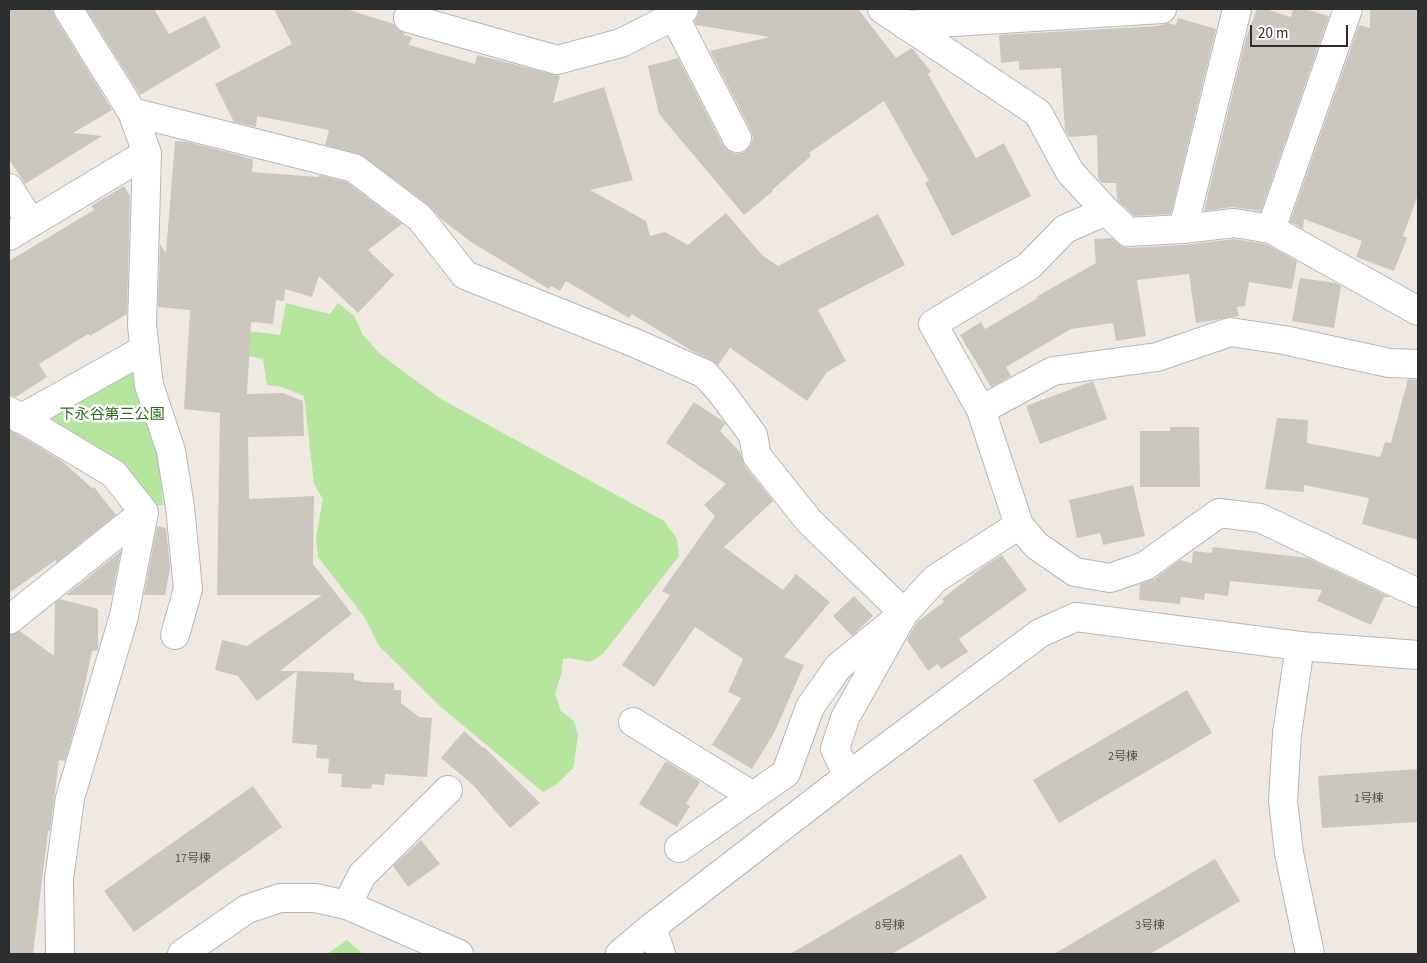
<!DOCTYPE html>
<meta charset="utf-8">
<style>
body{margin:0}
#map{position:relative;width:1427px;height:963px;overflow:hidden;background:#efe9e1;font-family:"Source Sans 3",sans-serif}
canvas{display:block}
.frame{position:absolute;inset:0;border:10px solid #2e2e2e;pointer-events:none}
.scale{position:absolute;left:1250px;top:25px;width:98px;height:22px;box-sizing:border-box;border:2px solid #2e2e2e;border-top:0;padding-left:6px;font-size:15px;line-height:18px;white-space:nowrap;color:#2e2e2e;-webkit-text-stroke:4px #fff;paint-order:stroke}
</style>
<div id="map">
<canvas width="1427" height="963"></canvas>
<div class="frame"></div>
<div class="scale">20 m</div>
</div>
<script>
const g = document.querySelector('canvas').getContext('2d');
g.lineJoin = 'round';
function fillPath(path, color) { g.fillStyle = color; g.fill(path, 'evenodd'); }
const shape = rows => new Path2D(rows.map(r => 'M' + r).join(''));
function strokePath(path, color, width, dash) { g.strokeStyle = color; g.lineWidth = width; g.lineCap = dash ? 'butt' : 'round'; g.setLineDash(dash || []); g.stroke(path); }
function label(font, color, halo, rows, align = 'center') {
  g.font = font + ' "Source Sans 3","Noto Sans JP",sans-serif'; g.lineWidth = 5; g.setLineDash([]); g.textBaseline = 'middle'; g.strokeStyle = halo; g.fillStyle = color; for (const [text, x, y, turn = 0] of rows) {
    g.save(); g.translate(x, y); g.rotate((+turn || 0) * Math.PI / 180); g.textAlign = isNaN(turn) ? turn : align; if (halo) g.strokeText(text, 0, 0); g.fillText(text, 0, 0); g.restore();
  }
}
fillPath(shape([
 [286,303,330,314,338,303,354,316,363,335,381,355,441,399,664,521,677,539,679,556,603,654,590,662,570,658,563,659,562,672,555,694,561,711,574,721,578,736,573,768,557,784,543,792,442,708,379,646,365,618,318,557,316,537,323,499,314,484,304,396,282,387,267,385,263,359,238,354,240,330,280,335],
 [124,368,140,372,159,452,163,505,150,505,52,422,54,410],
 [347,940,363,954,327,954]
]), '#b6e59e');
fillPath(shape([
 [9,9,52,9,55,17,112,110,73,133,102,136,25,184,9,159],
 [86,9,154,9,169,34,205,16,221,47,140,95],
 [274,9,346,9,394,24,397,29,404,33,404,35,412,37,409,45,475,64,477,55,560,76,553,103,604,87,633,180,590,190,646,221,650,236,665,232,688,245,726,213,762,255,778,266,878,214,905,265,818,310,846,361,827,372,807,401,730,348,718,365,711,360,692,351,632,314,629,318,566,281,560,291,551,286,549,289,471,242,440,218,429,206,363,156,325,145,329,130,257,116,256,127,234,122,215,84,292,44],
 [699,9,858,9,896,58,912,48,931,72,928,74,976,158,1004,143,1031,196,952,236,925,183,929,181,884,101,809,153,811,156,772,190,773,191,744,215,659,114,648,66,678,58,723,145,729,151,736,154,744,152,750,146,753,139,751,131,710,51,770,37,696,25,694,21,698,15],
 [1257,9,1265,9,1291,17,1293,9,1304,9,1329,16,1261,211,1232,207,1204,211,1246,38],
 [1370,9,1418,9,1418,195,1403,236,1407,238,1394,271,1356,257,1362,241,1304,219,1303,229,1290,222,1359,25,1370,28],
 [1178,18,1216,29,1171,214,1134,216,1117,200,1116,183,1102,183,1098,179,1097,135,1069,137,1065,130,1061,68,1019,70,1019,61,1001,63,999,35,1158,26,1168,23,1176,25],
 [175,141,188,142,253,159,252,172,318,177,319,175,347,182,402,224,368,250,394,275,358,313,319,276,312,297,285,289,284,301,276,300,273,324,251,322,247,394,283,393,303,401,304,436,248,437,249,499,314,496,313,564,352,614,280,671,297,671,257,701,238,676,215,670,222,640,247,646,322,595,217,595,220,413,184,409,190,310,158,307,160,244,166,253],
 [124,186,130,196,127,314,90,336,88,334,39,364,47,377,16,397,9,395,9,261,94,210,91,206],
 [1112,238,1122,246,1128,248,1184,245,1234,239,1266,244,1297,261,1292,289,1249,282,1245,306,1237,307,1239,316,1196,323,1189,274,1137,280,1146,336,1116,341,1113,323,1071,329,1006,367,1011,376,991,387,960,335,981,322,985,329,1038,298,1036,297,1096,263,1094,239],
 [1300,278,1336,283,1341,286,1334,328,1292,321],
 [1408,379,1418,380,1418,540,1362,524,1369,498,1304,485,1304,492,1265,489,1277,418,1308,420,1307,443,1380,457,1385,442,1391,443],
 [1093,381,1107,419,1040,444,1026,406],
 [694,402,724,422,725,424,720,431,740,452,745,466,773,501,724,547,783,590,796,574,830,602,784,657,804,665,774,733,752,769,712,745,741,698,728,692,743,659,695,627,654,687,622,665,670,595,662,591,715,516,704,505,726,484,666,443],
 [1170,427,1199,427,1200,487,1140,487,1140,431,1170,431],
 [9,429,62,461,92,488,94,487,116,515,56,563,56,560,9,593],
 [1133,485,1145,536,1103,545,1100,533,1077,538,1069,500],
 [157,526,166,528,170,568,165,595,144,595],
 [1213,547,1308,558,1390,597,1384,597,1371,625,1317,601,1322,590,1230,581,1228,596,1205,593,1204,600,1181,597,1180,604,1139,600,1140,584,1154,579,1180,560,1192,563,1193,551,1212,553],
 [121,551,112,595,66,595],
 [1002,555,1027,590,959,639,968,652,941,669,938,664,928,671,907,640,917,622,944,602,942,599,984,566],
 [854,596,873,616,852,636,833,616],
 [60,599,98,609,98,650,92,651,78,716,65,761,59,760,50,831,48,831,33,954,9,954,9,635,20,631,54,656,55,603],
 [297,671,354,673,354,680,361,681,361,682,394,683,394,690,401,690,401,703,419,717,432,718,427,777,385,774,384,785,372,784,371,789,341,787,342,774,328,773,329,759,316,758,317,745,292,743],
 [1187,690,1212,733,1059,823,1033,780],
 [464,731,483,748,484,747,540,803,510,828,473,785,441,758],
 [666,761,700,782,686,804,690,806,677,827,639,804],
 [1418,769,1418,822,1322,828,1318,776],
 [253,786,282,827,134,932,104,891],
 [421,840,440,864,408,887,393,866],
 [961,854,987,898,892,954,790,954],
 [1215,859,1240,901,1150,954,1054,954]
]), '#cbc7bf');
const minor = shape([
 [68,9,132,112,147,153,142,326,149,385,171,451,180,507,188,589,175,635],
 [882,9,1038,113,1070,172,1106,211,1128,232,1183,229,1234,223,1271,229,1418,311],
 [674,16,737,138],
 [408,18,557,60,621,43,674,16,684,9],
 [905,25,1162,9],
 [132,112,354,168,420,218,465,275,635,343,705,374,721,392,753,435,757,456,809,521,904,613,845,718,835,749,848,776],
 [9,188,31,223],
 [1183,229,1237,9],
 [1271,229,1348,9],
 [9,236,147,153],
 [1418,364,1389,363,1284,340,1230,332,1157,357,1053,371,981,410,1019,525,1037,546,1075,572,1110,578,1145,566,1219,513,1260,518,1418,593],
 [981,410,933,324,1029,266,1065,229,1106,211],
 [9,411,114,474,144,512,124,616,70,798,59,879,60,954],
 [20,419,145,349],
 [9,620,144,512],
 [633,722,753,796],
 [679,848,786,773,810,707,838,667,904,613,935,579,1019,525],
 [347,905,362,875,448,790],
 [652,927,661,954]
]);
const tertiary = shape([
 [1300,646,1287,734,1283,801,1289,853,1310,954],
 [182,954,247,909,280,898,315,898,347,905,459,954],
 [620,954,652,927,848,776,1040,633,1076,617,1300,646,1418,655]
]);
strokePath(minor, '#b4b7c1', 30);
strokePath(tertiary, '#b4b7c1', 30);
strokePath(minor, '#fff', 28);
strokePath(tertiary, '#fff', 28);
label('12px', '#555452', null, [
 ["2号棟",1123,757],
 ["1号棟",1369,799],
 ["17号棟",193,859],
 ["8号棟",890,926],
 ["3号棟",1150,926]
]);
label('15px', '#2c6e1b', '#fff', [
 ["下永谷第三公園",112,416]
]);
</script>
